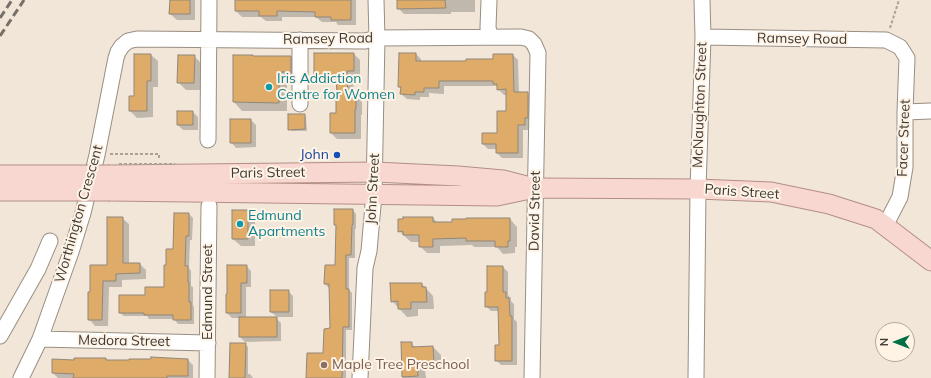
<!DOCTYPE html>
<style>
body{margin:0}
#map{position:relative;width:931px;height:378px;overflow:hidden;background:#f1e6d8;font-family:Mulish,sans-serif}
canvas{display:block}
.north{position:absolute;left:875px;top:322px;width:40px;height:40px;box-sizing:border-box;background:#fef3e5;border:1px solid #b1a99e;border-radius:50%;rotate:270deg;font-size:11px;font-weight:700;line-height:16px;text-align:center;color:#3d3934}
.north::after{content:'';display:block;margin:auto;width:14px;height:18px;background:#006e46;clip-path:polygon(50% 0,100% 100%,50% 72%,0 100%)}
</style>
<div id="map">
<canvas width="931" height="378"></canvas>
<div class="north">N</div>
</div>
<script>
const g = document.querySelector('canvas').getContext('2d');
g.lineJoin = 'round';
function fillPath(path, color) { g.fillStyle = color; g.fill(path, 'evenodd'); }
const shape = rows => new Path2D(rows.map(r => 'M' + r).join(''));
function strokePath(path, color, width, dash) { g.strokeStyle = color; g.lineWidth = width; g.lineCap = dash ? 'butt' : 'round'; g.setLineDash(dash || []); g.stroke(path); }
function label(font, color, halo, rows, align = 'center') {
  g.font = font + ' Mulish,sans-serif'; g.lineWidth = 4; g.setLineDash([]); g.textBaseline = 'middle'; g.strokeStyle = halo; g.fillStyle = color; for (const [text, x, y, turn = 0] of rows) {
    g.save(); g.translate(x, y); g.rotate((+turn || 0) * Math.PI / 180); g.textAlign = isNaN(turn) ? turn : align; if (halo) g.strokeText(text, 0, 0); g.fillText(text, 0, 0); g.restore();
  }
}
fillPath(shape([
 [171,0,195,0,195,20,177,20,170,14],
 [236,0,356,0,356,25,338,25,336,22,322,22,316,17,282,17,282,21,266,21,261,17,242,17,236,11],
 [398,0,475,0,475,12,451,12,451,14,404,14,398,8],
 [354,54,360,60,360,77,353,77,354,96,356,96,362,102,362,115,361,115,361,139,337,139,331,133,337,114,337,81,321,81,315,75],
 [416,54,421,59,421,62,467,62,494,60,513,55,518,60,519,93,528,93,533,99,530,130,523,130,523,158,502,158,497,153,497,149,488,149,483,144,498,134,507,112,507,95,504,95,498,89,498,87,497,86,444,86,444,94,429,93,429,97,420,97,420,100,407,99,401,94,402,89,399,87],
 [151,55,158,61,158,87,153,87,153,117,137,118,130,111],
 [194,56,202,64,202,90,186,90,178,82],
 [254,57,291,57,299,66,299,80,287,80,287,111,242,111,234,102],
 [193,112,198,117,198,130,183,130,178,125],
 [304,115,306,117,307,131,292,131,289,129],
 [251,120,256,125,256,147,236,148,231,142],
 [353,210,356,214,356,229,355,229,355,258,349,258,349,290,352,293,352,330,346,330,346,378,307,378,324,354,331,329,330,288,329,288,325,284,336,266,337,226,335,225],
 [248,211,255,218,255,246,241,246,233,239],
 [189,214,193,218,192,240,190,240,189,268,191,271,191,286,193,287,193,305,194,307,194,324,178,324,174,319,149,319,147,316,124,316,120,313,146,296,165,288,167,266],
 [122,218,129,224,129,264,140,264,146,270,146,279,122,280,122,287,109,287,108,326,95,326,89,319,91,293,108,266],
 [433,218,438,223,510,219,517,227,517,247,515,247,515,253,503,254,497,247,474,247,472,245,440,246,440,253,427,253,420,246,420,242,411,242,399,231],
 [246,266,251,271,251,287,246,287,246,318,276,318,281,323,281,341,245,342,240,337,240,318,232,318,227,313],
 [503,267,508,272,508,295,511,298,511,301,514,304,514,319,517,322,517,365,501,365,496,360,500,346,499,311,491,311,486,306,488,293],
 [422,284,433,296,434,309,418,309,418,316,407,317,392,301],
 [288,291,293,296,293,317,277,317,271,312],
 [402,343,411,343,416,348,433,347,441,355,441,370,425,370,426,378,403,378],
 [245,344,248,347,248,374,250,374,253,378,230,378],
 [75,359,106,359,108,361,188,360,193,365,193,378,58,378,53,373,53,360,75,361]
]), '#0003');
const building = shape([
 [170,0,190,0,190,14,169,14,170,0],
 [235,0,351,0,351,20,331,20,331,17,315,17,315,12,277,11,277,16,259,16,259,11,235,11,235,0],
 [397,0,445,0,446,8,397,9,397,0],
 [314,53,354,53,354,71,347,71,348,95,356,95,356,109,355,109,355,133,330,133,330,113,336,113,336,95,337,95,336,75,314,75,314,53],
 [399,53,416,53,416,61,466,61,466,59,493,59,493,54,513,54,514,92,528,92,528,118,525,118,525,125,518,125,518,153,496,153,496,144,482,144,482,133,497,133,497,111,506,111,506,89,497,90,497,84,493,84,493,81,439,81,439,88,424,88,424,92,415,92,415,95,400,94,401,87,398,87,399,53],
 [134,54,151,54,151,81,147,81,147,111,129,111,129,96,134,96,134,54],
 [178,55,195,55,194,83,177,83,178,55],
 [233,55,253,55,253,56,291,56,291,72,279,72,279,103,233,102,233,55],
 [177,111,193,111,193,125,177,125,177,111],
 [288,114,305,114,305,129,288,130,288,114],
 [230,119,251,119,251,143,230,143,230,119],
 [334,209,353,209,353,225,352,225,351,255,346,255,346,289,349,289,349,327,343,327,342,378,306,378,307,353,323,353,324,329,330,328,329,284,324,284,325,265,335,265,336,225,334,225,334,209],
 [232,210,248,210,248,239,232,239,232,210],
 [174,213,189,213,189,236,186,236,185,266,188,266,188,282,189,282,189,302,191,302,191,320,173,320,173,315,144,315,144,313,119,313,119,295,145,295,145,287,164,287,164,265,166,265,166,249,173,249,174,213],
 [107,217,123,217,123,263,140,263,140,273,116,274,116,281,103,281,102,320,88,320,88,292,90,292,90,265,107,265,107,217],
 [403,217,433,217,433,222,452,222,452,219,466,219,466,218,510,218,510,241,508,241,508,247,495,247,495,241,466,241,466,238,433,239,433,247,419,247,419,235,403,235,403,231,398,232,398,219,403,219,403,217],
 [227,265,247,265,247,283,241,283,241,313,226,313,226,294,227,294,227,265],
 [487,266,503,266,503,292,506,292,506,298,509,298,510,316,512,316,512,361,495,361,495,345,499,345,498,307,485,307,485,292,487,292,487,266],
 [390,283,422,283,422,287,426,287,427,302,411,302,411,309,398,309,398,301,391,302,390,283],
 [270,290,289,290,289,312,270,312,270,290],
 [239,317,277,317,277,337,239,337,239,317],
 [401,342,412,342,412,347,433,346,434,363,418,363,418,376,402,377,401,342],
 [230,343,246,343,245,378,229,378,230,343],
 [151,357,188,359,188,376,167,376,167,378,73,378,74,374,52,373,52,359,74,360,74,358,106,358,106,360,129,360,129,359,151,359,151,357]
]);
fillPath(building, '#deac68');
strokePath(building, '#91877b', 1);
const minor = shape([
 [489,0,488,28,491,37],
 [703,37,886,40,900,47,907,58,905,112,905,167,900,197,885,226],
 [300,40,300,104],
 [905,112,931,111],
 [208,140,209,0],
 [0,336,38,269,50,241],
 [40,339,208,343],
 [21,378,40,339,71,252,83,213,97,155,116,58,118,52,122,46,128,41,137,39,365,41,377,38,521,37,529,39,534,44,538,53,532,378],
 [207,378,209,206],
 [360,378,365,268,369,251,374,194,377,38,376,0],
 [696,378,698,189,703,37,702,0]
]);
const major = shape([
 [110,175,375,172,458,176,503,180,530,187],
 [111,191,497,196,535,188,698,189,771,192,829,204,876,219,931,261]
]);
strokePath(minor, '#988e82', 17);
strokePath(major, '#b48e85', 21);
strokePath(shape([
 [890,28,899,0],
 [110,154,159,154,159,160]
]), '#aaa298', 2, [3, 2]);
strokePath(minor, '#fff', 15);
strokePath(major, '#f8d7d0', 19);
strokePath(shape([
 [0,18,12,0],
 [0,36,24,0]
]), '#767068', 3, [8, 4]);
const majorBridge = shape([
 [0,175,110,175],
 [0,191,111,191]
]);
strokePath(majorBridge, '#b48e85', 21, []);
strokePath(shape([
 [119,164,175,164]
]), '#aaa298', 2, [3, 2]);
strokePath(majorBridge, '#f8d7d0', 19);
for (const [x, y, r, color] of [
 [269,87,4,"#0f9aa8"],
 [337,155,4,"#1a4fb4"],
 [240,224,4,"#0f9aa8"],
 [324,365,4,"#8d6e63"]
]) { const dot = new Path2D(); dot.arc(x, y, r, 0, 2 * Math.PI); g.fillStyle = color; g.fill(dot); strokePath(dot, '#fef3e5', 1.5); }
label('14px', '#3d3934', '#fef3e5', [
 ["Ramsey Road",328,39,-1],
 ["Ramsey Road",802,39,1],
 ["McNaughton Street",700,105,-88],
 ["Facer Street",904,138,-88],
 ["Paris Street",268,173,-1],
 ["John Street",373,189,-87],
 ["Paris Street",742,192,4],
 ["David Street",535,211,-89],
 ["Worthington Crescent",79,214,-74],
 ["Edmund Street",208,292,-90],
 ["Medora Street",124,341,1]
]);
label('14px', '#0d838f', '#fef3e5', [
 ["Iris Addiction",277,79],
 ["Centre for Women",277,95],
 ["Edmund",248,216],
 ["Apartments",248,232]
], 'left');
label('14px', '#164399', '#fef3e5', [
 ["John",329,155]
], 'right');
label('14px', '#785e54', '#fef3e5', [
 ["Maple Tree Preschool",332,365]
], 'left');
</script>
